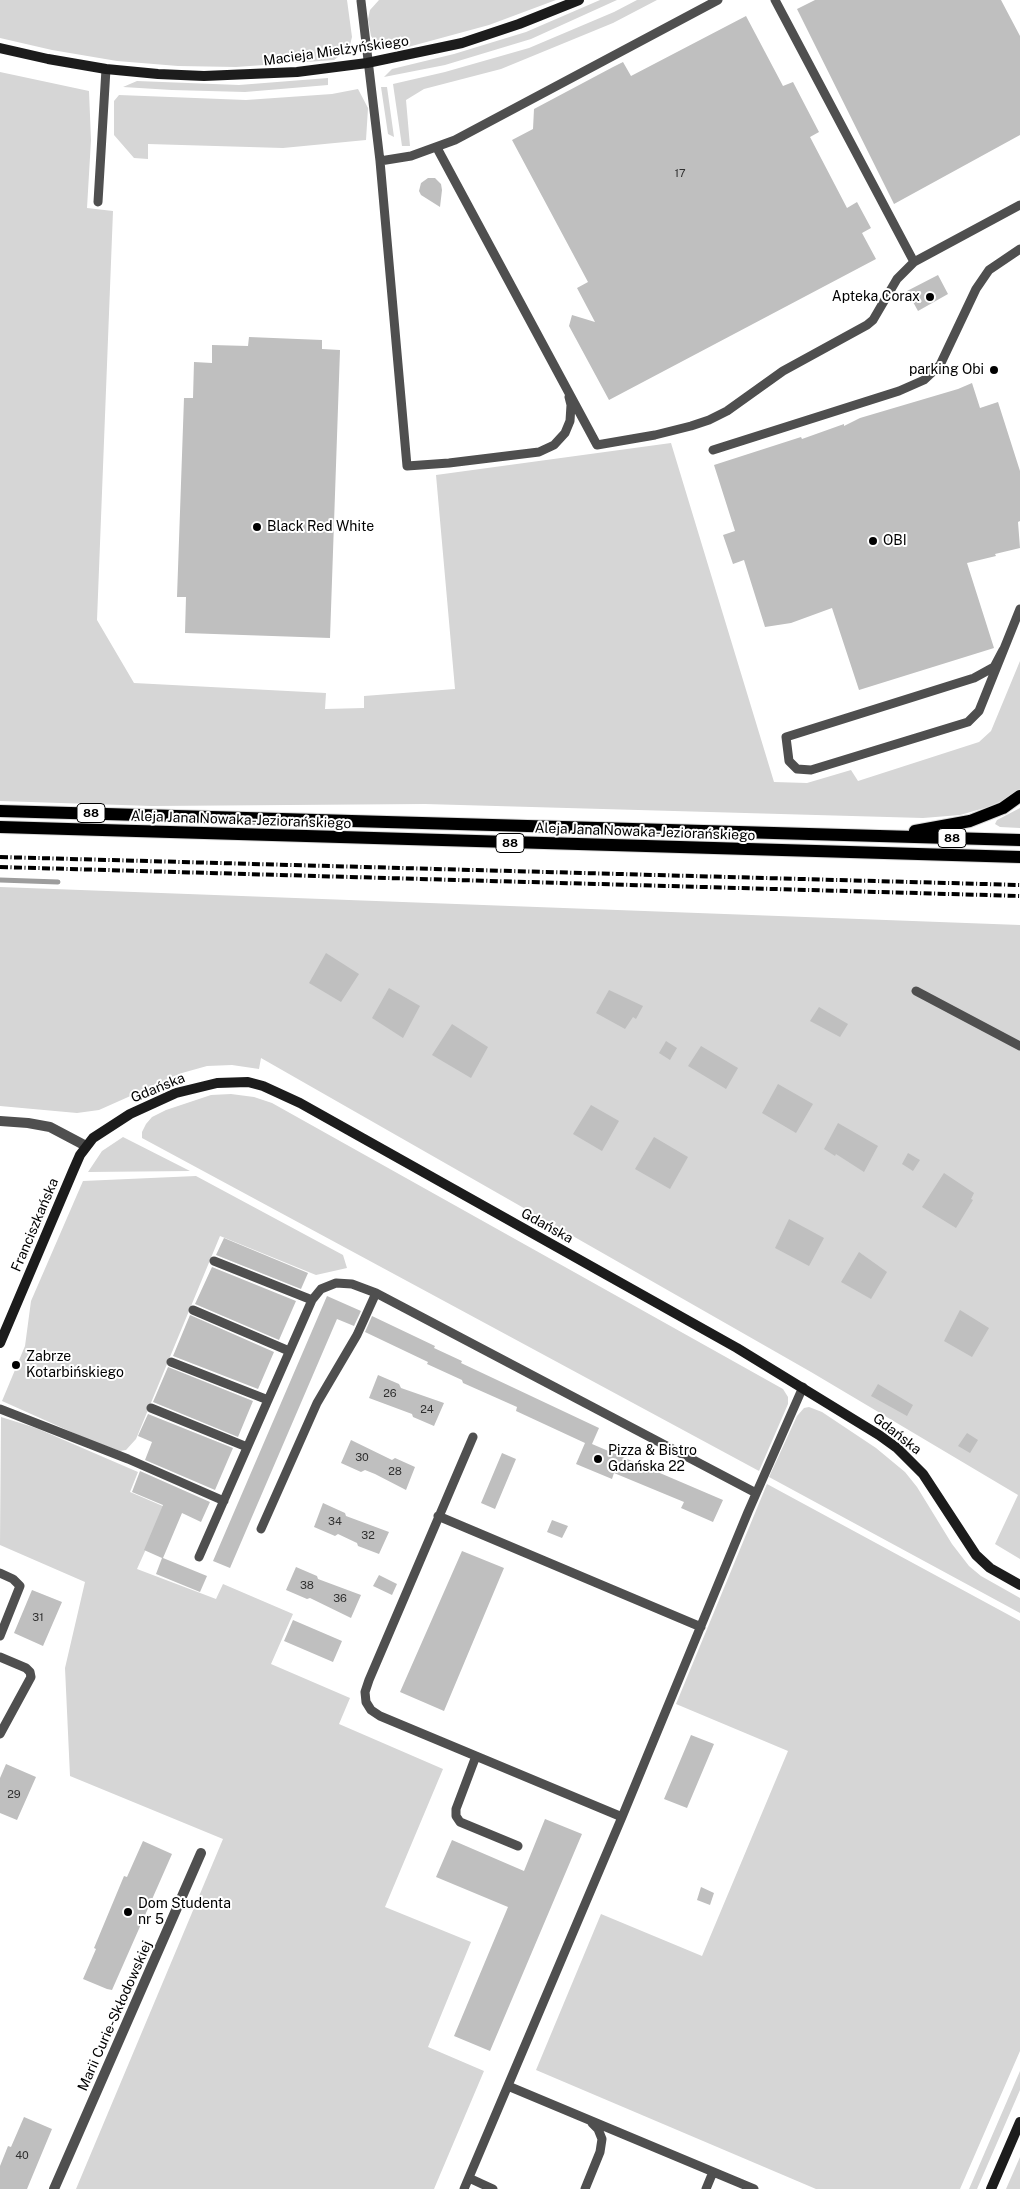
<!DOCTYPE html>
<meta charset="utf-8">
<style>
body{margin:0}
canvas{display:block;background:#fff}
</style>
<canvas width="1020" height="2189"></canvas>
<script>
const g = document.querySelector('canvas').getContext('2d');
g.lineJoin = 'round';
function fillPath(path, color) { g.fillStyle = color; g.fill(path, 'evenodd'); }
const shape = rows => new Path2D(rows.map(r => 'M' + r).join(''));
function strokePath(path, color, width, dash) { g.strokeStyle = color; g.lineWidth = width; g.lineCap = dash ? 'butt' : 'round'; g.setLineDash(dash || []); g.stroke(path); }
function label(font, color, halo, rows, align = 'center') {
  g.font = font + ' "Public Sans",sans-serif'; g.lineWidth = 4; g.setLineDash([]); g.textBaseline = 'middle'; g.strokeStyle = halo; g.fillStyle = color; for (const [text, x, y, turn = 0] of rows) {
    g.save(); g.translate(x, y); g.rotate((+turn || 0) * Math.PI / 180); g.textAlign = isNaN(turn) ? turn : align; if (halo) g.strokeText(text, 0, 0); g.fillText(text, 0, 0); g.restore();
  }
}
fillPath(shape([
 [0,0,347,0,352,37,349,49,334,60,236,67,178,66,117,61,52,50,0,38],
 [379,0,556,0,489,25,397,50,383,48,376,43,371,36,368,19,370,10],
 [600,0,617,0,531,39,445,65,384,77,392,69,454,54,526,32],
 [637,0,657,0,613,23,501,69,424,89,406,100,410,146,402,146,393,84,445,72,529,48,614,12],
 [0,72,89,91,91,140,87,208,113,211,97,620,134,683,326,693,325,709,364,708,364,696,455,689,436,475,671,443,774,782,807,783,851,770,858,781,979,742,991,731,1020,661,1020,789,1006,799,988,807,960,815,923,818,425,804,152,806,0,801],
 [328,78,328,85,245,92,172,90,123,87,137,81,239,85],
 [381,87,387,87,394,137,388,134],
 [358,89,368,108,366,140,283,148,148,144,148,159,134,158,114,135,114,101,119,95,246,100,332,94],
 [1020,808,1020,828,1000,827,995,824,997,820],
 [0,887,1020,925,1020,1559,995,1544,1018,1495,811,1372,261,1058,259,1069,232,1065,207,1066,182,1073,99,1110,77,1113,0,1106],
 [231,1094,254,1097,272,1103,783,1389,788,1397,788,1404,759,1471,142,1138,142,1132,146,1124,152,1117,166,1110,211,1095],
 [123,1137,190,1171,88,1172,102,1151],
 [196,1176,343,1255,347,1268,316,1275,220,1236,136,1439,126,1450,120,1451,87,1439,2,1401,25,1346,31,1301,83,1181],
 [809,1407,822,1412,876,1448,905,1472,917,1487,952,1544,969,1566,981,1576,1020,1598,1020,1613,769,1477,797,1416,804,1408],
 [1,1417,36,1428,138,1472,130,1492,165,1507,137,1569,216,1599,223,1584,293,1614,271,1664,350,1698,339,1724,443,1769,385,1907,471,1942,428,2047,484,2071,434,2189,76,2189,223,1839,70,1776,65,1668,85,1582,0,1545],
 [767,1484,1020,1621,1020,2051,960,2189,816,2189,536,2070,601,1914,702,1956,788,1751,676,1704],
 [1020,2071,1020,2090,977,2189,969,2189],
 [1020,2157,1020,2189,1006,2189]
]), '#d6d6d6');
strokePath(shape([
 [0,880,58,882]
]), '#9d9d9d', 5);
fillPath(shape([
 [815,0,1001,0,1020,36,1020,135,894,204,797,9],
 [746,16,783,86,793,82,819,132,810,137,847,208,857,202,871,228,862,233,876,259,609,400,569,326,572,315,595,322,577,288,588,282,512,140,533,129,534,109,613,67,623,62,631,76],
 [428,178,435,178,441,184,442,190,440,207,421,195,419,191,421,183],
 [938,275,948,294,918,311,907,291],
 [249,337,322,340,322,349,340,350,330,638,185,633,186,597,177,597,184,398,193,398,194,362,212,363,212,345,248,346],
 [972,383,980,408,998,402,1020,471,1020,521,1018,522,1020,548,995,554,996,556,967,563,994,648,859,690,832,608,791,623,765,627,744,560,733,564,723,535,735,531,714,465,801,437,802,439,844,424,844,426,860,418,958,389],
 [326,953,359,974,341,1002,309,983],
 [389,988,420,1006,403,1038,372,1018],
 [609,990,643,1006,636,1019,633,1017,625,1029,596,1013],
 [819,1007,848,1024,840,1037,810,1021],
 [452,1024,488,1047,471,1078,432,1055],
 [666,1041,677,1048,670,1060,659,1053],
 [701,1046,738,1068,726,1089,688,1066],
 [778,1084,813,1104,796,1133,762,1113],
 [591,1105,619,1121,602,1151,573,1134],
 [838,1123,878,1146,864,1172,836,1154,835,1156,824,1149],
 [654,1137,688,1157,670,1189,635,1169],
 [908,1153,920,1160,913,1171,902,1164],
 [944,1173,974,1193,971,1199,973,1200,956,1228,922,1207],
 [789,1219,824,1238,809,1266,775,1248],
 [224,1238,308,1273,301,1289,216,1255],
 [859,1252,887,1272,871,1299,841,1282],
 [212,1267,296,1301,279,1340,195,1304],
 [327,1296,361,1311,354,1326,337,1319,230,1568,213,1561],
 [960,1310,989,1328,972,1357,944,1341],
 [190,1315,274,1352,258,1389,173,1356],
 [372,1316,435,1346,434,1348,462,1361,461,1363,599,1428,592,1444,723,1500,713,1522,681,1508,684,1502,614,1473,612,1479,576,1464,585,1443,516,1411,517,1407,463,1383,462,1380,427,1364,428,1362,365,1332],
 [168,1367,253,1401,238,1437,153,1402],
 [378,1375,399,1384,401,1388,444,1403,434,1426,413,1417,412,1414,369,1398],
 [878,1384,913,1405,907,1416,871,1396],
 [148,1414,233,1448,215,1490,145,1460,152,1442,138,1436],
 [967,1433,978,1440,970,1453,958,1446],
 [351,1440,392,1460,395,1458,415,1467,406,1490,375,1474,365,1470,361,1472,341,1463],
 [502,1453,516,1459,495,1509,481,1503],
 [140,1471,210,1502,201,1522,182,1513,163,1558,207,1576,200,1592,156,1574,162,1558,144,1550,163,1505,132,1492],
 [323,1503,345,1513,346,1516,389,1532,379,1554,358,1546,357,1543,338,1534,335,1536,314,1527],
 [552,1520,568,1526,562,1538,547,1532],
 [462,1551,504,1568,444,1711,400,1692],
 [296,1567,317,1576,318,1579,361,1595,351,1618,310,1598,307,1599,286,1590],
 [379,1575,397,1584,392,1595,373,1586],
 [32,1590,62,1602,43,1646,14,1633],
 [293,1620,342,1641,333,1662,284,1641],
 [691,1735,714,1744,687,1808,664,1799],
 [6,1764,36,1777,17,1820,0,1813,0,1778],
 [545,1819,582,1834,490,2051,454,2036,508,1907,436,1877,452,1840,524,1871],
 [143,1841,172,1854,112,1990,107,1989,83,1979,96,1949,94,1948,124,1876,127,1877],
 [701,1887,714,1893,710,1905,697,1900],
 [24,2117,52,2129,27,2189,0,2189,0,2166,8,2146,11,2147]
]), '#bfbfbf');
const primary = shape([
 [0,811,1020,840],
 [0,827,1020,857],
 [915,831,970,821,1003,808,1020,796]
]);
strokePath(primary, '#dbdbdb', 14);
strokePath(shape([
 [775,0,914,262,1020,205],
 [361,1,380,161,407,466,449,463,539,452,554,445,565,433,570,421,571,405,569,397],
 [437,148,597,445,655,435,691,426,709,420,727,411,783,371,867,325,873,320,897,279,914,262],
 [380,161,411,156,455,140,718,0],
 [98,202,106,69],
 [713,450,899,391,924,380,940,365,976,289,989,270,1020,249],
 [1003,650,994,667,974,678,786,737,789,761,797,769,811,770,968,722,979,711,1020,609],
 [916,991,1020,1046],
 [214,1261,312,1300],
 [193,1310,289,1351],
 [171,1362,268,1400],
 [151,1408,247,1447],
 [0,1409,128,1459,224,1501],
 [473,1437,369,1680,365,1692,366,1702,371,1710,380,1716,622,1817],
 [438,1516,701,1627],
 [261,1529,317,1403,357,1335,376,1293],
 [199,1557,312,1300,321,1289,336,1283,352,1284,376,1293,756,1493],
 [0,1573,13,1579,20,1586,0,1636],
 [0,1657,26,1668,30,1672,31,1677,0,1734],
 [476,1756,456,1809,456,1816,460,1822,518,1846],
 [508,2086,754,2189],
 [469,2178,493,2189],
 [464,2189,622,1817,748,1512,803,1387],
 [585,2189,600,2152,602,2139,598,2129,592,2123],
 [706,2189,713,2172]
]), '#4f4f4f', 9);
strokePath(shape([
 [0,1121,28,1123,50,1127,86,1146],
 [54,2189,201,1853]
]), '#4f4f4f', 10);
strokePath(shape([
 [0,48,48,59,106,69,158,74,204,76,297,72,367,63,462,43,519,24,579,0],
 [0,1343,73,1171,80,1155,93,1138,130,1114,176,1093,217,1083,248,1082,263,1086,300,1103,737,1348,879,1435,897,1448,923,1474,976,1555,990,1568,1020,1585],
 [991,2189,1020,2122]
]), '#1c1c1c', 10);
strokePath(primary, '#000', 12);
strokePath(shape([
 [0,857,1020,885],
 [0,867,1020,896]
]), '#000', 4, [8, 2.5, 1, 2.5]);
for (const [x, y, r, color] of [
 [930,297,5,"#000"],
 [994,370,5,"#000"],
 [257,527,5,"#000"],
 [873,541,5,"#000"],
 [16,1365,5,"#000"],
 [598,1459,5,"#000"],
 [128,1912,5,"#000"]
]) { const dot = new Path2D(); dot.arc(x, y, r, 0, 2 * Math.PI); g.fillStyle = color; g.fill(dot); strokePath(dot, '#fff', 2); }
label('11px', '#303030', null, [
 ["17",680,174],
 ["26",390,1394],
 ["24",427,1410],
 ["30",362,1458],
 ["28",395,1472],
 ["34",335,1522],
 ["32",368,1536],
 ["38",307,1586],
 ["36",340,1599],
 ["31",38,1618],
 ["29",14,1795],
 ["40",22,2156]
]);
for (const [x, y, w] of [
 [91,813,28],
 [952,838,28],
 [510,843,28]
]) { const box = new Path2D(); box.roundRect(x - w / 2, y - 9.5, w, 19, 4); g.fillStyle = '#fff'; g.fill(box); strokePath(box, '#000', 1); }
label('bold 12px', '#000', null, [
 ["88",91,813],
 ["88",952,838],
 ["88",510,843]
]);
label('14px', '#000', '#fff', [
 ["Macieja Mielżyńskiego",336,51,-8],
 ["Aleja Jana Nowaka-Jeziorańskiego",241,820,2],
 ["Aleja Jana Nowaka-Jeziorańskiego",645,832,2],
 ["Gdańska",158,1088,-22],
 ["Franciszkańska",35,1225,-67],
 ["Gdańska",547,1226,29],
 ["Gdańska",897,1434,38],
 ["Marii Curie-Skłodowskiej",115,2016,-66]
]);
label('14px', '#000', '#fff', [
 ["Apteka Corax",920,297,"right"],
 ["parking Obi",984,370,"right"],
 ["Black Red White",267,527],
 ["OBI",883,541],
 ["Zabrze",26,1357],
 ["Kotarbińskiego",26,1373],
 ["Pizza & Bistro",608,1451],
 ["Gdańska 22",608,1467],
 ["Dom Studenta",138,1904],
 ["nr 5",138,1920]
], 'left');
</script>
